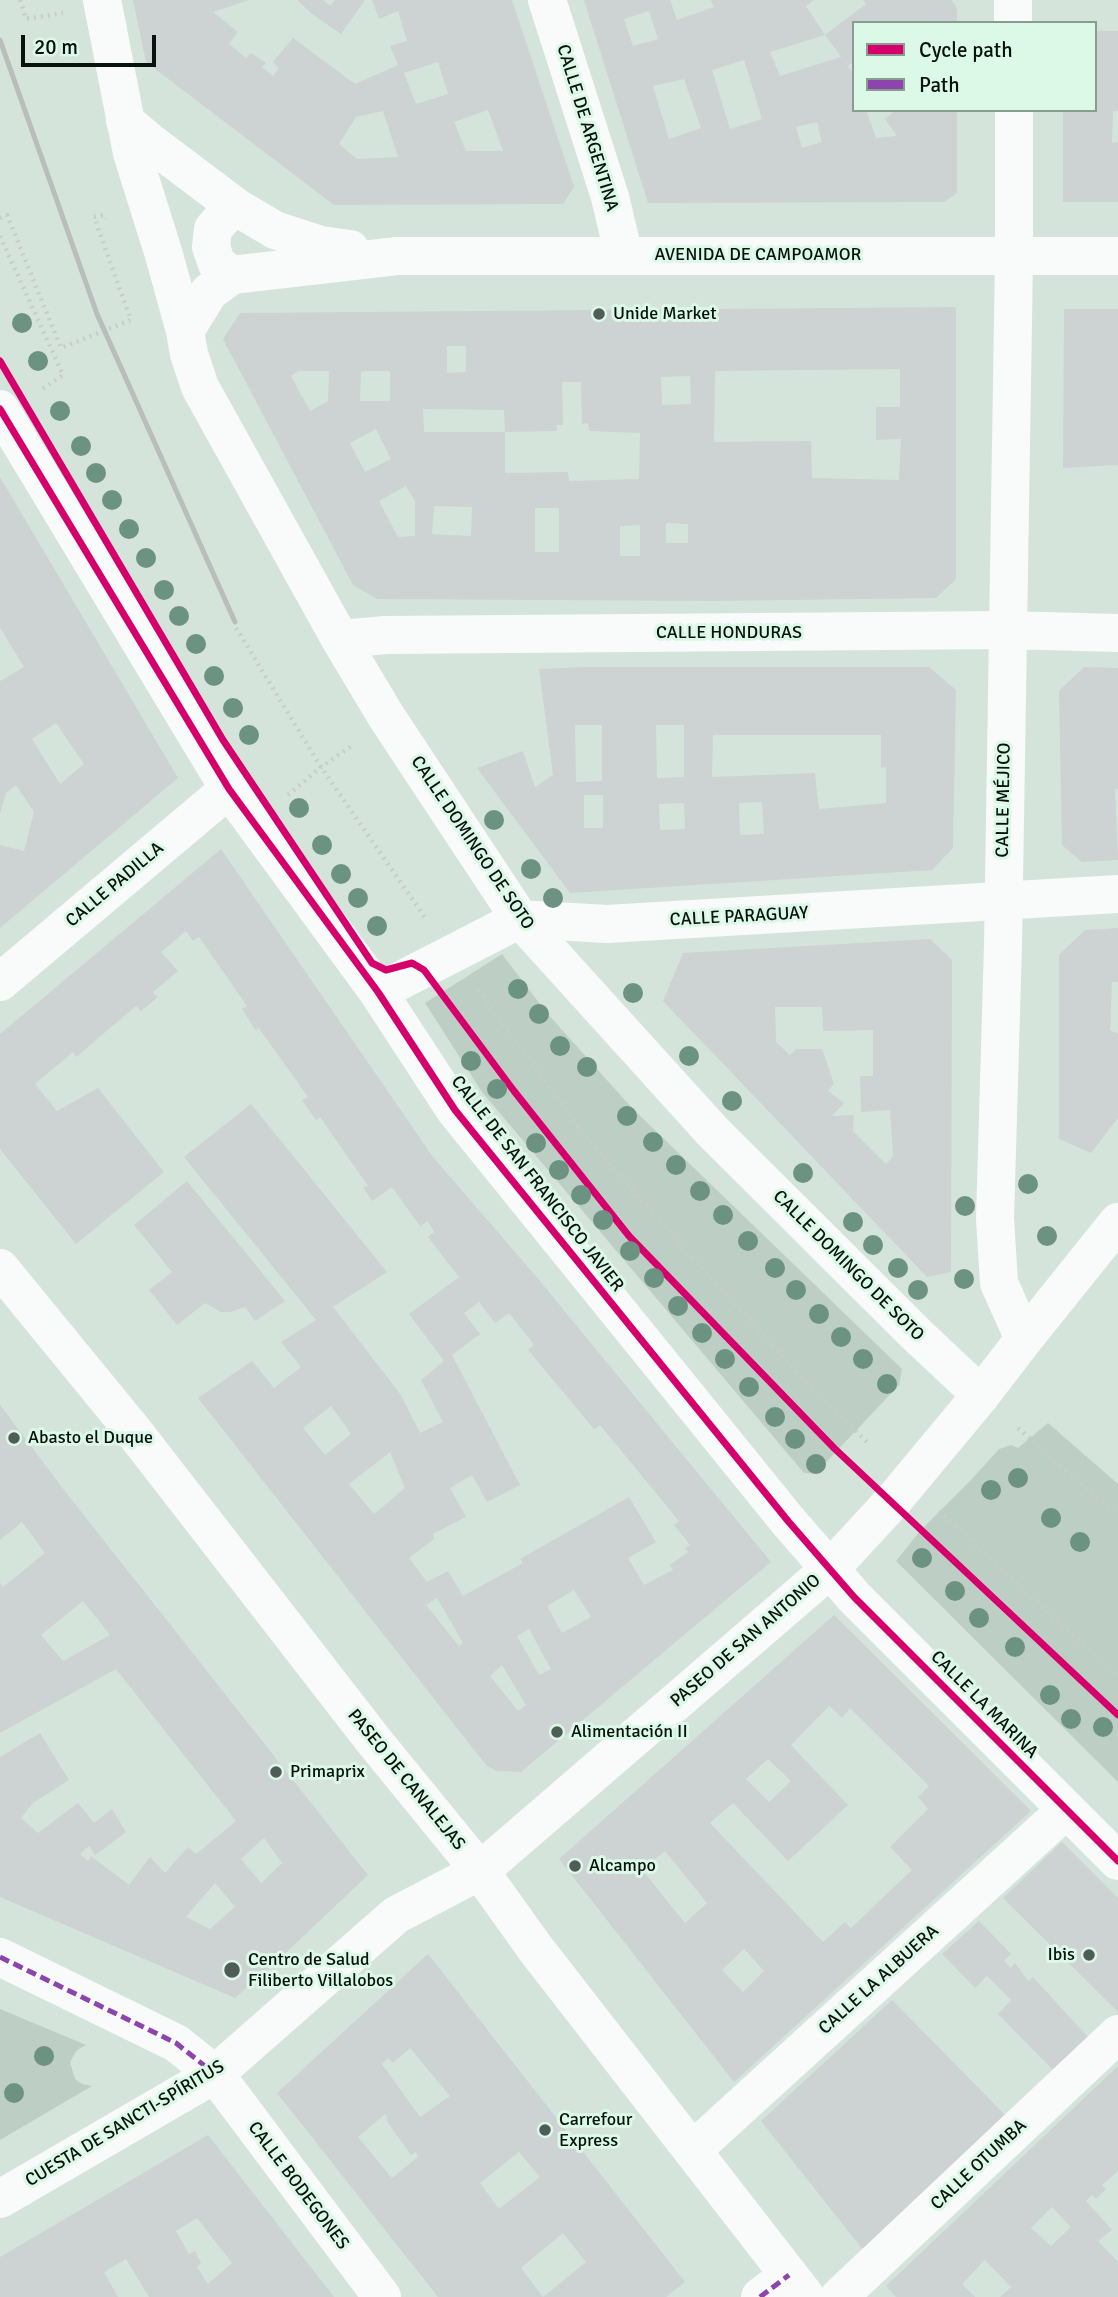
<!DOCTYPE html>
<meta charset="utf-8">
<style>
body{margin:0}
#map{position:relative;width:1118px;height:2297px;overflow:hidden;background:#d5e4db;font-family:Signika,sans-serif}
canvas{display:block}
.legend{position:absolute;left:852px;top:21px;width:245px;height:91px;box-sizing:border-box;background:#dcf8e7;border:2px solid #889c90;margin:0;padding:9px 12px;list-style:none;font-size:21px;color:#09130e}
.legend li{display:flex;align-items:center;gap:14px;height:35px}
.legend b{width:35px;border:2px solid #889c90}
.scale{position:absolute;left:21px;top:35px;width:135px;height:32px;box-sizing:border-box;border:4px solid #09130e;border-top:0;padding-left:9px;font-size:21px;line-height:24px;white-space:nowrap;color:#09130e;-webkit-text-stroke:5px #dcf8e7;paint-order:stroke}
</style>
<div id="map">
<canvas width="1118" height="2297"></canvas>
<ul class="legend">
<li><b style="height:9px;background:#d6006c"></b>Cycle path</li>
<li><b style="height:9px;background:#8e44ad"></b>Path</li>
</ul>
<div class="scale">20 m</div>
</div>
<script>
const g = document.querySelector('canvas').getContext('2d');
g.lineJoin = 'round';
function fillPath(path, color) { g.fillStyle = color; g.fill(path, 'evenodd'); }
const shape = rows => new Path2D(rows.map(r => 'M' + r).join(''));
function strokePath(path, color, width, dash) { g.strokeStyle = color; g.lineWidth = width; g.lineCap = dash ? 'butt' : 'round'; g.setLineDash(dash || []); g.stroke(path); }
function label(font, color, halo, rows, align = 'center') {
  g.font = font + ' Signika,sans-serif'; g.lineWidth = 6; g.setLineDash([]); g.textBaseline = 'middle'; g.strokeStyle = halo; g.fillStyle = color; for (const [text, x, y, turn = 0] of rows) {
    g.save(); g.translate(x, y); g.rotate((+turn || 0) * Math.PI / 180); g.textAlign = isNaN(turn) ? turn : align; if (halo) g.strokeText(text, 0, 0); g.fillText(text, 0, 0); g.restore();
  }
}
fillPath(shape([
 [502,954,546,1012,632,1108,902,1369,899,1385,815,1474,804,1473,482,1092,425,1003],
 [1048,1423,1118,1484,1118,1782,896,1561,920,1531,971,1480,999,1449,1011,1445,1018,1448],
 [0,2009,86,2045,77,2050,70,2062,75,2079,82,2084,92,2086,0,2140]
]), '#bdcfc4');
fillPath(shape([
 [133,0,249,0,213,12,238,32,229,44,246,58,251,53,266,63,262,67,273,76,279,68,273,62,293,38,355,84,398,65,390,46,407,41,398,11,379,19,372,0,512,0,574,187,563,204,334,205,146,62],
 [438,62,448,94,416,104,404,73],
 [488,110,503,151,466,151,454,122],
 [383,111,398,157,357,159,339,144,356,117],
 [297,0,323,0,330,6,335,0,365,0,341,34,312,14],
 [584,0,670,0,677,20,714,7,711,0,814,0,806,6,825,35,770,52,780,76,841,57,825,35,866,4,863,0,952,0,957,9,957,23,854,23,854,61,848,66,854,75,854,110,866,110,876,138,897,136,885,119,896,110,957,110,957,193,944,202,648,203],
 [649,11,658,39,633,46,624,19],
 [744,60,762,119,730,129,712,70],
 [684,79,701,128,669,139,653,86],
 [817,122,822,142,802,148,796,127],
 [1095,31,1118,31,1118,111,1113,111,1112,143,1118,142,1118,202,1063,202,1063,110,1095,110],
 [956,307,956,579,936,598,714,601,377,599,353,585,223,339,240,313],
 [447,346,466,346,466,372,447,373],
 [900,369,900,407,876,407,876,440,901,439,899,480,812,478,811,441,714,442,715,371],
 [298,371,329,371,328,401,310,411,291,376],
 [361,371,390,371,390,401,360,401],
 [690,376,691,404,662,405,661,377],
 [562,382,581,382,582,424,588,423,589,431,640,433,639,479,569,481,568,472,505,473,505,432,424,432,423,409,504,410,505,432,557,431,557,425,563,425],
 [376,429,391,459,365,472,350,443],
 [406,486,415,501,415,536,398,537,379,501],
 [434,506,472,507,471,536,432,534],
 [535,508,559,508,559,552,535,552],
 [666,523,688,524,688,543,666,543],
 [640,525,640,556,620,556,620,526],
 [1064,309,1118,309,1118,465,1063,468],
 [0,477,178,778,0,928,0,845,24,851,34,812,16,785,6,793,0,814,0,681,24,667,0,628],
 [56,723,84,764,60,784,32,739],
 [583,667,929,667,956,690,953,848,932,870,570,893,477,768,523,751,535,787,553,775,539,669],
 [575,725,602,725,602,781,576,782],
 [656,725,684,725,684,777,657,778],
 [713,735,881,735,881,768,886,767,886,803,819,809,815,773,712,777],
 [584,795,603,795,603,828,584,828],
 [762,802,764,834,740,835,739,803],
 [684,803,685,829,660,830,659,804],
 [1084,667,1118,668,1118,789,1115,789,1118,860,1082,862,1062,845,1059,691],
 [221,849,433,1157,534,1274,771,1562,521,1772,496,1771,486,1765,198,1398,252,1361,274,1388,301,1367,281,1342,316,1320,184,1157,251,1104,387,1272,333,1307,401,1395,420,1433,443,1422,421,1380,444,1361,409,1314,459,1277,428,1237,434,1232,428,1221,420,1226,392,1187,372,1201,363,1187,368,1186,320,1117,316,1120,302,1100,308,1097,258,1027,256,1031,242,1009,247,1006,199,937,193,941,186,931,161,952,178,971,153,992,158,997,141,1011,136,1006,76,1057,73,1052,35,1084,57,1111,98,1088,164,1172,76,1244,0,1149,0,1034],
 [479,1302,495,1323,509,1313,534,1345,528,1350,594,1429,600,1425,679,1521,674,1525,690,1545,685,1548,688,1552,670,1565,673,1570,644,1585,628,1558,656,1542,629,1497,520,1559,523,1563,463,1596,448,1571,427,1582,409,1558,434,1539,433,1534,466,1517,450,1488,472,1475,487,1502,520,1485,452,1355,480,1334,464,1313],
 [331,1406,351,1434,325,1455,303,1428],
 [390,1452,405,1488,374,1514,349,1484],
 [574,1590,591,1617,562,1633,547,1606],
 [437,1598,463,1643,459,1646,426,1605],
 [529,1629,551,1669,539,1675,517,1636],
 [502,1665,526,1705,518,1711,490,1676],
 [1118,928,1118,982,1112,982,1110,1030,1118,1034,1118,1118,1091,1153,1059,1139,1059,955,1085,930],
 [930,939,952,960,951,1272,927,1277,663,1001,683,953],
 [775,1007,822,1007,823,1031,873,1030,873,1076,860,1076,861,1112,890,1110,893,1156,886,1164,853,1131,854,1115,832,1116,844,1103,828,1091,834,1084,822,1049,796,1049,790,1055,776,1042],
 [187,1181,285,1301,255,1321,245,1307,230,1312,221,1312,205,1303,177,1325,149,1290,172,1272,134,1225],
 [0,1405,64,1490,368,1875,274,1964,235,1998,0,1897,0,1757,40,1733,69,1780,33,1803,21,1818,38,1833,78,1803,94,1823,112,1809,126,1832,95,1855,89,1846,80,1854,88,1861,91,1856,129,1885,150,1857,165,1873,188,1847,196,1854,236,1821,116,1669,0,1733,0,1583,3,1587,45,1553,22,1522,0,1540],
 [83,1601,110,1635,63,1661,41,1635],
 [264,1838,282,1863,261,1883,241,1859],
 [215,1883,235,1907,210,1929,186,1917],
 [834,1615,1031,1811,734,2082,559,1859],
 [829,1706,842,1718,850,1708,929,1786,918,1797,928,1809,890,1847,912,1870,851,1928,845,1922,823,1942,710,1823,733,1803,788,1861,848,1805,791,1745],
 [768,1759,791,1781,769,1802,746,1779],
 [665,1851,707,1903,685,1923,642,1870],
 [744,1949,764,1971,743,1992,722,1970],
 [1062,1842,1118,1898,1118,2012,1003,1898],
 [979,1921,1011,1954,1004,1961,1011,1968,1015,1963,1028,1981,1033,1977,1088,2037,1053,2070,998,2014,1011,2000,987,1976,975,1988,942,1954],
 [428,1954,685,2282,666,2297,438,2297,277,2093],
 [410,2048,450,2096,420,2117,382,2064,388,2058,393,2063],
 [385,2114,388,2119,386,2120,411,2155,416,2152,418,2157,392,2178,358,2137],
 [519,2152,540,2177,499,2209,480,2183],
 [563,2233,586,2262,543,2297,521,2268],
 [892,2000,1005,2115,864,2251,761,2121],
 [1118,2066,1118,2171,1102,2185,1106,2189,1096,2199,1092,2195,1086,2201,1112,2230,1098,2241,1118,2262,1118,2297,1000,2297,1011,2287,985,2260,962,2284,975,2297,896,2297,886,2286],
 [1052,2207,1071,2227,1051,2246,1031,2228],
 [208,2135,334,2297,149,2297,126,2259,104,2272,118,2297,0,2297,0,2257],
 [197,2218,232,2263,208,2284,197,2267,201,2263,195,2251,189,2254,176,2231]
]), '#cdd2d3');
strokePath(shape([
 [20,0,26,19,63,13],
 [0,218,7,215,61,348,131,320,94,217,104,215,106,219],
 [0,236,63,375,39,391],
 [236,628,321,767,426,919],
 [288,795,321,767,353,745],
 [478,990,583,1133,688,1253,806,1382,867,1442],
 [1018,1428,1118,1516],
 [939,1511,1118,1677]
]), '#c8ccca', 4.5, [2, 5]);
strokePath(shape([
 [102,0,132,153,164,255,185,331,189,354,200,387,340,639,386,716,520,919,713,1132,917,1335,981,1395],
 [547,0,610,197,624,256],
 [1013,0,1013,23],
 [1014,110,1014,257,1003,945,995,1219,999,1283,1024,1339],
 [125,121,151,143,236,207,275,230,321,245,350,249],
 [232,275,217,264,211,247,213,229,226,214,236,207],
 [185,331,209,292,232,275,397,256,1118,256],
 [0,409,229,789,378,992,455,1110,788,1521,854,1597,1118,1861],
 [340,639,386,635,1007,630,1118,633],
 [0,982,229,789],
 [378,992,520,919,607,924,1118,894],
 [0,1957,176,2043,215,2074,382,2297],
 [693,2150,1066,1810],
 [0,2199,215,2074,396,1915,480,1871],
 [760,2297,789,2275],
 [839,2297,1118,2034]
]), '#f9fbfa', 38);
strokePath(shape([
 [480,1871,830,1569,892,1502,981,1395,1024,1339,1118,1222]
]), '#f9fbfa', 38);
strokePath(shape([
 [0,1268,131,1428,374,1741,480,1871,535,1948,806,2297]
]), '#f9fbfa', 38);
strokePath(shape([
 [0,40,97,314,235,622]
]), '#b9bdbb', 5);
strokePath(shape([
 [0,1957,176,2043,215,2074],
 [760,2297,789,2275]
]), '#8e44ad', 5, [10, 5]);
strokePath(shape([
 [0,361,223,740,372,963,386,970,412,963,424,970,514,1091,629,1236,834,1448,1118,1715],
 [0,409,229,789,378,992,455,1110,788,1521,854,1597,1118,1861]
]), '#d6006c', 7);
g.fillStyle = '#6c9381';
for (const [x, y] of [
 [22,323],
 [38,361],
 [60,411],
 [81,446],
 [96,473],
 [112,500],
 [129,529],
 [146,558],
 [164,590],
 [179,616],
 [196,644],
 [214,676],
 [233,708],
 [249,735],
 [299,808],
 [494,820],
 [322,845],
 [531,869],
 [341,874],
 [358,898],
 [553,898],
 [377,926],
 [518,989],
 [633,993],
 [539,1014],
 [560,1046],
 [689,1056],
 [471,1061],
 [587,1067],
 [497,1089],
 [732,1101],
 [627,1116],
 [653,1142],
 [536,1143],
 [676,1165],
 [559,1170],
 [803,1173],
 [1028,1184],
 [700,1191],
 [581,1195],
 [965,1206],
 [723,1215],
 [603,1220],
 [853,1222],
 [1047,1236],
 [748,1241],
 [873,1245],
 [630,1251],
 [775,1268],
 [898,1268],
 [654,1278],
 [964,1279],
 [796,1290],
 [918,1290],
 [678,1306],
 [819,1314],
 [702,1333],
 [841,1337],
 [725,1359],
 [863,1359],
 [887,1384],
 [749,1387],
 [775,1417],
 [795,1439],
 [816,1464],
 [1018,1478],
 [991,1490],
 [1051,1518],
 [1080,1542],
 [922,1558],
 [955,1591],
 [979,1618],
 [1015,1647],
 [1050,1695],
 [1071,1719],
 [1103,1727],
 [44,2056],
 [14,2093]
]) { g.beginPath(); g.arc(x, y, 10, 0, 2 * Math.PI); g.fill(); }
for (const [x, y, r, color] of [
 [599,314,7,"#505c56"],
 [14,1438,7,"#505c56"],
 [557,1732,7,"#505c56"],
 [276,1772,7,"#505c56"],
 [575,1866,7,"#505c56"],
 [1089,1955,7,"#505c56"],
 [232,1970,9,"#505c56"],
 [545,2130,7,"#505c56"]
]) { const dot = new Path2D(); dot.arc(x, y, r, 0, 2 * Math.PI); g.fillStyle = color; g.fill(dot); strokePath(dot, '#dcf8e7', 2.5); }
label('18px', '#09130e', '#dcf8e7', [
 ["CALLE DE ARGENTINA",587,128,73],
 ["AVENIDA DE CAMPOAMOR",758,255],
 ["CALLE HONDURAS",729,633],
 ["CALLE MÉJICO",1004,800,-89],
 ["CALLE DOMINGO DE SOTO",472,843,56],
 ["CALLE PADILLA",115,885,-40],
 ["CALLE PARAGUAY",739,917,-3],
 ["CALLE DE SAN FRANCISCO JAVIER",537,1184,52],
 ["CALLE DOMINGO DE SOTO",848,1266,45],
 ["PASEO DE SAN ANTONIO",746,1641,-41],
 ["CALLE LA MARINA",984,1705,45],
 ["PASEO DE CANALEJAS",406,1780,51],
 ["CALLE LA ALBUERA",879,1980,-42],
 ["CUESTA DE SANCTI-SPÍRITUS",125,2124,-31],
 ["CALLE OTUMBA",979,2165,-43],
 ["CALLE BODEGONES",298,2186,53]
]);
label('18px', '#09130e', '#dcf8e7', [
 ["Unide Market",613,314],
 ["Abasto el Duque",28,1438],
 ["Alimentación II",571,1732],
 ["Primaprix",290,1772],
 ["Alcampo",589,1866],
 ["Ibis",1075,1955,"right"],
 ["Centro de Salud",248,1960],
 ["Filiberto Villalobos",248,1981],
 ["Carrefour",559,2120],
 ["Express",559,2141]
], 'left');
</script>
